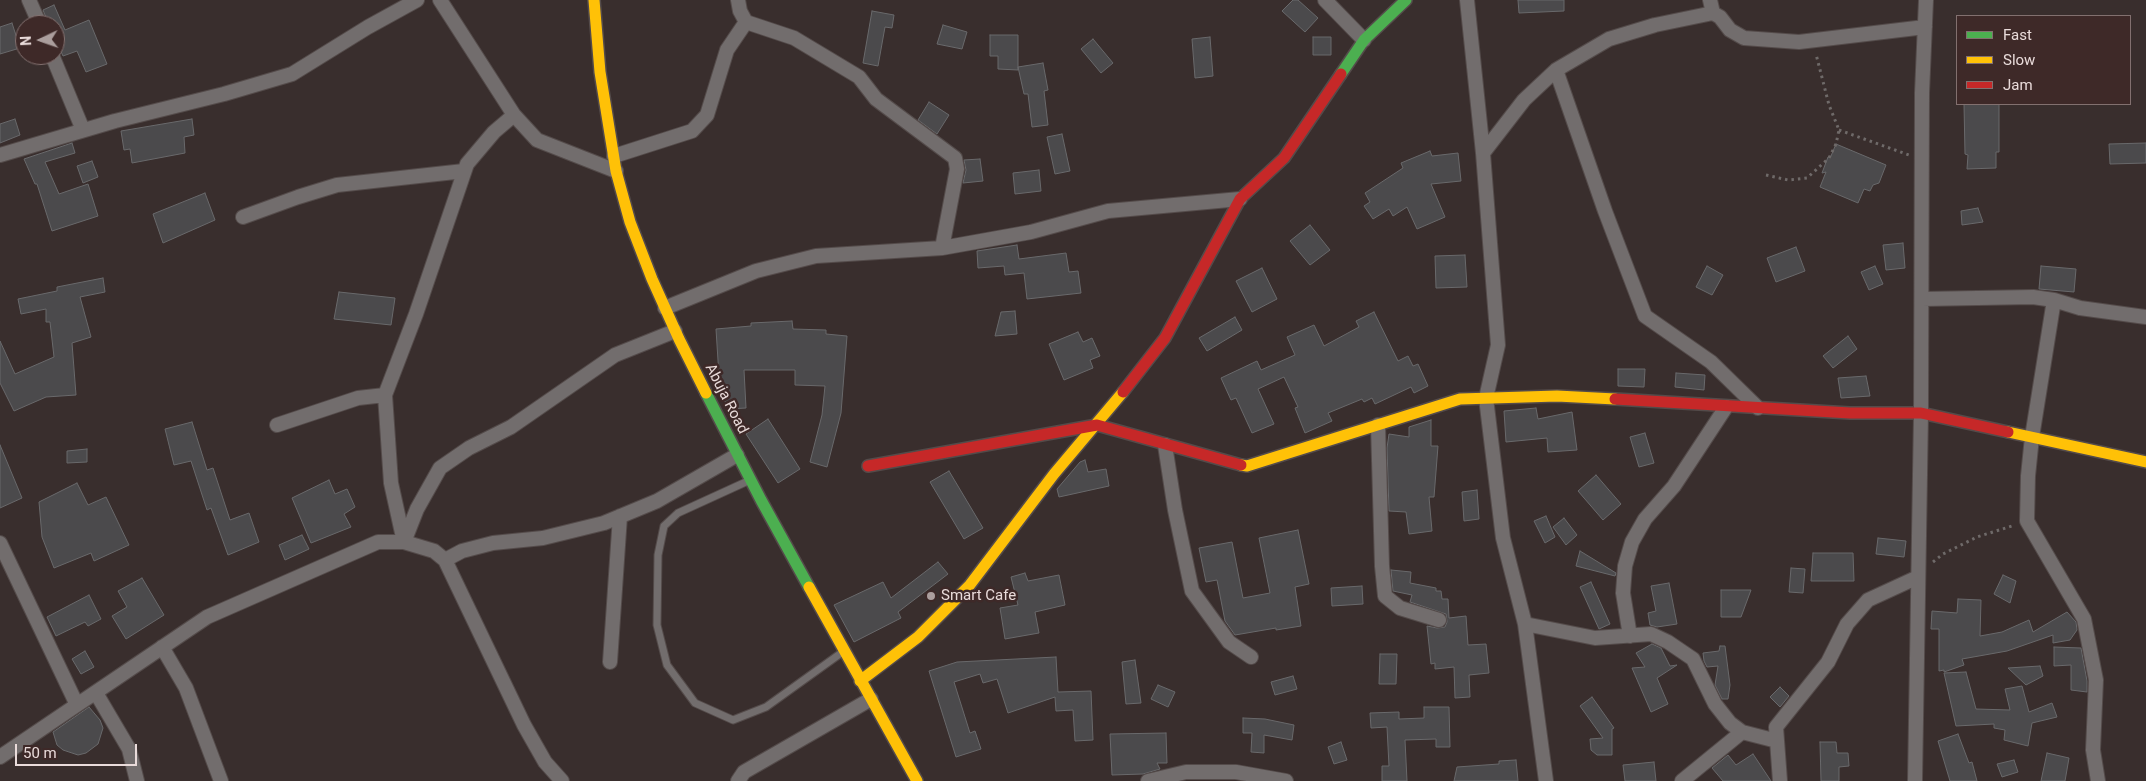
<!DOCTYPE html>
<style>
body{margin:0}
#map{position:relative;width:2146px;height:781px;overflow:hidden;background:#392e2d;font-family:Roboto,sans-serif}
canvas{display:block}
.legend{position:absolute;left:1956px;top:15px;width:175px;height:90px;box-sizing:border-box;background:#3e2928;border:1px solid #82706f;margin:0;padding:6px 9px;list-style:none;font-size:15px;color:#e9dbda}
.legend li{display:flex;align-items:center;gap:10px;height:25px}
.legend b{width:25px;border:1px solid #82706f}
.north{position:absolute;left:15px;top:15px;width:50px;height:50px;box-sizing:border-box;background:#3e2928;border:1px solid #82706f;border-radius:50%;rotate:267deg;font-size:14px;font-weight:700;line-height:20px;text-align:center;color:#e9dbda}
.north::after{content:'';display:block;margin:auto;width:18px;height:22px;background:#ab9e9d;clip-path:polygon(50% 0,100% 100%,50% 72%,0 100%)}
.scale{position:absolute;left:15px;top:744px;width:122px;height:22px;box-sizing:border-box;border:2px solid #e9dbda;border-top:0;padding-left:6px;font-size:15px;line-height:18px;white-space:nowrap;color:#e9dbda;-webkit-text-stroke:4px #3e2928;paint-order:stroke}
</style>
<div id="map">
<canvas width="2146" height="781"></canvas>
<ul class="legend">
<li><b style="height:6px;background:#4caf50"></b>Fast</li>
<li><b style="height:6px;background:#ffc107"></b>Slow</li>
<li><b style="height:6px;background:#c62828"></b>Jam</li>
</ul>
<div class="north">N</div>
<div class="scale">50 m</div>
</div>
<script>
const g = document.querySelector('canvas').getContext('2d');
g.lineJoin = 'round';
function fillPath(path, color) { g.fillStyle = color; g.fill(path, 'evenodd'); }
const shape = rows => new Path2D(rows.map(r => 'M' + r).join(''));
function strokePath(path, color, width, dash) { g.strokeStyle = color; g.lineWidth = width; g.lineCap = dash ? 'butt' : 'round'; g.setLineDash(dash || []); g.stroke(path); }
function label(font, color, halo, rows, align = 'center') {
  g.font = font + ' Roboto,sans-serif'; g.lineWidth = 5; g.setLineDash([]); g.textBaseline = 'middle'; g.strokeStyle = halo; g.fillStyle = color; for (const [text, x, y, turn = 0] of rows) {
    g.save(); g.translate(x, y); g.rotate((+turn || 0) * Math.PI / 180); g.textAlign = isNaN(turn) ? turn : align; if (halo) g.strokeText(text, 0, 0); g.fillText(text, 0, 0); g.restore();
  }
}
const building = shape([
 [1293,0,1298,0,1318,18,1305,32,1282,11,1293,0],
 [1518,0,1564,0,1564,11,1519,13,1518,0],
 [54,5,65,30,89,20,107,64,86,72,77,51,63,56,55,38,55,25,49,25,43,10,54,5],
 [872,11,894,15,892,28,885,27,878,66,863,63,872,11],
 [12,23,20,48,0,54,0,27,12,23],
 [943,25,967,32,962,49,937,44,943,25],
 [990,35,1018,35,1018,70,998,69,998,56,990,56,990,35],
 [1210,37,1213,76,1195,78,1192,39,1210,37],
 [1313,37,1331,37,1331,55,1313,55,1313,37],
 [1093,39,1113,63,1101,73,1081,49,1093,39],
 [1043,63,1048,90,1044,91,1048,125,1032,127,1028,94,1024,94,1018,67,1043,63],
 [929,102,949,115,937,134,918,120,929,102],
 [1964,104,1999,104,1999,152,1996,152,1996,168,1967,169,1968,155,1965,154,1964,104],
 [15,119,20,135,0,143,0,124,15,119],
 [192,119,194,135,184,137,185,153,132,163,130,149,124,150,121,131,192,119],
 [1062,134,1070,171,1055,174,1047,137,1062,134],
 [72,143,75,153,45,162,59,194,88,184,98,216,52,231,37,184,35,184,24,159,72,143],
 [2146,143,2146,163,2110,164,2109,144,2146,143],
 [1836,144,1886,165,1879,183,1873,185,1870,191,1864,189,1858,203,1820,187,1826,172,1822,173,1828,157,1831,156,1836,144],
 [1430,151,1432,156,1458,153,1461,181,1431,184,1445,217,1417,229,1407,207,1393,216,1389,209,1373,219,1364,206,1370,202,1365,193,1403,168,1401,163,1430,151],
 [980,159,983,181,963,183,966,170,964,160,980,159],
 [92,161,98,177,83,183,77,166,92,161],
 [1039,170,1041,191,1015,194,1013,173,1039,170],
 [205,193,215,220,163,243,153,214,205,193],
 [1978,208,1983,222,1962,225,1961,211,1978,208],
 [1310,225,1330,250,1310,265,1290,241,1310,225],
 [1903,243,1905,268,1886,270,1883,245,1903,243],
 [1017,245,1019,259,1066,253,1069,272,1078,271,1081,293,1027,299,1024,273,1005,275,1004,266,978,268,977,251,1017,245],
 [1796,247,1805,271,1776,282,1767,258,1796,247],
 [1465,255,1467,287,1436,288,1435,256,1465,255],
 [1707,266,1723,275,1712,295,1696,287,1707,266],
 [1875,266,1883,284,1869,290,1861,272,1875,266],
 [2041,266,2076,269,2074,292,2039,289,2041,266],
 [1262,268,1277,299,1252,312,1236,281,1262,268],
 [103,278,105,292,80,297,91,337,72,343,76,395,46,397,14,411,0,383,0,341,15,374,54,357,50,322,46,322,46,309,21,314,18,299,57,291,57,287,103,278],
 [339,292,395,298,391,325,334,319,339,292],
 [1015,311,1017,334,995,336,1001,312,1015,311],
 [1374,312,1398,361,1408,356,1413,366,1418,364,1428,386,1414,393,1411,387,1375,404,1372,398,1364,402,1362,399,1328,413,1332,421,1305,433,1295,408,1298,407,1284,377,1258,389,1274,424,1252,433,1236,398,1231,400,1221,378,1257,361,1261,370,1295,355,1287,337,1314,325,1324,346,1359,327,1356,321,1374,312],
 [1235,317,1242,330,1207,351,1199,338,1235,317],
 [792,321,793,329,826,330,826,334,847,336,841,413,827,467,810,462,822,415,825,386,795,385,795,370,744,370,746,408,729,409,720,392,716,329,751,326,751,323,792,321],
 [1078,332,1083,342,1092,338,1100,356,1090,360,1093,368,1064,380,1049,344,1078,332],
 [1848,336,1857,349,1833,368,1823,356,1848,336],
 [1618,369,1645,369,1644,387,1618,386,1618,369],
 [1676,373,1705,375,1704,390,1675,387,1676,373],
 [1866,376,1870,396,1841,398,1838,378,1866,376],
 [1536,408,1538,419,1572,412,1577,450,1548,452,1547,438,1506,442,1504,411,1536,408],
 [768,419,800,469,778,483,746,434,768,419],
 [1431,420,1431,446,1438,446,1434,497,1429,497,1432,531,1409,534,1406,512,1389,511,1387,448,1389,434,1409,437,1409,427,1431,420],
 [192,422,207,470,213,468,230,520,249,513,259,542,228,555,211,508,207,510,191,461,174,465,165,429,192,422],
 [1645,433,1654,463,1639,467,1630,437,1645,433],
 [0,445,22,498,0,508,0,445],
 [87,449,87,462,67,463,67,451,87,449],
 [1085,460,1088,472,1106,469,1109,486,1059,497,1057,489,1080,462,1085,460],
 [949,471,983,528,964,539,930,482,949,471],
 [1596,475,1621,504,1603,520,1578,491,1596,475],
 [329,480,335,494,347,489,355,507,344,514,351,527,311,543,292,498,329,480],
 [77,483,88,505,106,497,129,545,94,561,91,553,54,568,42,537,39,502,77,483],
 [1477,490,1479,519,1464,521,1462,492,1477,490],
 [1546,516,1555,537,1545,543,1534,521,1546,516],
 [1564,518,1577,535,1566,545,1553,527,1564,518],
 [1298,530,1309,584,1295,587,1301,626,1276,630,1276,628,1235,635,1225,621,1217,580,1206,582,1199,548,1232,542,1243,598,1270,593,1259,538,1298,530],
 [302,535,309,549,285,560,279,545,302,535],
 [1878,538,1906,541,1904,557,1876,554,1878,538],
 [1580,551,1616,573,1615,576,1576,566,1580,551],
 [1813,553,1853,553,1854,581,1811,581,1813,553],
 [938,562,948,574,898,612,901,618,854,642,834,605,883,582,891,598,938,562],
 [1791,568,1805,569,1803,593,1789,592,1791,568],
 [1391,570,1411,572,1410,583,1436,588,1436,591,1441,591,1442,599,1448,599,1449,618,1466,616,1468,645,1486,644,1489,673,1469,675,1470,697,1455,698,1454,667,1435,669,1435,663,1431,664,1427,626,1437,628,1445,627,1447,622,1446,614,1410,602,1412,595,1393,591,1391,570],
 [1025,573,1028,581,1059,575,1065,605,1035,612,1039,633,1005,639,1000,608,1018,605,1011,577,1025,573],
 [2003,575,2016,581,2010,603,1994,594,2003,575],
 [142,578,164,615,126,639,112,616,127,607,118,591,142,578],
 [1591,582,1610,624,1599,629,1580,587,1591,582],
 [1669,583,1677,624,1657,627,1650,625,1648,613,1656,611,1651,586,1669,583],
 [1362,586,1363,604,1332,606,1331,588,1362,586],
 [1721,590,1751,590,1741,617,1721,617,1721,590],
 [89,595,101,619,88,626,85,622,56,636,47,617,89,595],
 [1958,599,1981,600,1980,636,2002,632,2029,620,2033,632,2067,612,2076,622,2077,630,2070,640,2053,643,2053,635,2007,651,1962,659,1964,665,1944,672,1944,670,1939,671,1939,629,1931,629,1932,611,1957,613,1958,599],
 [1652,644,1661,648,1670,666,1677,665,1657,678,1668,704,1651,712,1632,668,1645,667,1636,653,1652,644],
 [1720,646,1725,646,1730,685,1728,699,1722,699,1715,685,1718,666,1707,667,1704,661,1703,653,1719,651,1720,646],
 [2054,647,2081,648,2087,681,2087,692,2071,690,2071,665,2054,666,2054,647],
 [85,651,94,667,81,674,72,659,85,651],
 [1380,654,1397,654,1396,684,1379,684,1380,654],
 [1056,657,1058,692,1091,691,1093,740,1075,741,1073,710,1056,711,1055,697,1008,713,997,679,983,683,980,674,954,682,970,733,975,731,981,749,956,757,929,671,957,662,1056,657],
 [1135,660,1141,703,1126,704,1122,662,1135,660],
 [2040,666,2043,676,2026,685,2008,668,2040,666],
 [1966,672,1976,709,2010,710,2005,689,2022,686,2029,712,2052,703,2057,717,2032,723,2028,746,2004,740,2005,730,1994,728,1994,724,1956,726,1944,673,1966,672],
 [1293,676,1297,689,1275,695,1271,682,1293,676],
 [1158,685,1175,692,1168,707,1151,699,1158,685],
 [1780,687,1789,696,1780,707,1770,697,1780,687],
 [1592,697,1614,728,1612,729,1612,755,1597,755,1591,750,1590,739,1603,738,1580,706,1592,697],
 [89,707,100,720,103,728,98,744,86,753,78,755,63,750,57,745,53,732,89,707],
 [1424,707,1449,707,1450,747,1436,747,1436,739,1405,740,1407,781,1382,781,1382,766,1389,766,1387,727,1371,728,1370,713,1399,712,1399,719,1424,718,1424,707],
 [1243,718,1265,719,1294,725,1292,740,1264,735,1264,753,1251,752,1252,733,1243,733,1243,718],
 [1166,733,1167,763,1157,763,1160,769,1143,774,1112,775,1110,734,1166,733],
 [1958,734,1969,763,1972,762,1977,781,1950,781,1938,741,1958,734],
 [1341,742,1347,760,1334,764,1328,747,1341,742],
 [1820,742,1836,742,1837,753,1848,753,1849,766,1839,767,1839,781,1821,781,1820,742],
 [2047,753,2069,758,2065,781,2041,781,2047,753],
 [1753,754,1771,781,1723,781,1712,768,1728,755,1736,765,1753,754],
 [1516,760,1518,781,1454,781,1457,767,1499,764,1499,761,1516,760],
 [2014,760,2018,772,2002,777,1997,764,2014,760],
 [1654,762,1656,781,1625,781,1623,765,1654,762]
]);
fillPath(building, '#4b4a4c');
strokePath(building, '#69696b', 1);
const lane = shape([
 [748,481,678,513,664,526,658,555,657,625,667,665,695,703,733,720,766,707,844,651]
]);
const street = shape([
 [29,0,40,25],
 [440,0,514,115,537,140,616,171],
 [738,0,740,11,746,22,794,38,859,77,876,99,955,158,957,169,942,248],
 [1325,0,1364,40],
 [1467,0,1483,153,1498,345,1486,398,1503,538,1525,624,1546,781],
 [1710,0,1713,13],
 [52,55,83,130],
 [1556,70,1605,211,1645,316,1711,362,1758,408],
 [1483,153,1524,100,1556,70,1609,39,1655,25,1713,13,1720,17,1730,30,1744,38,1799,42,1925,27],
 [0,155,115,121,224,94,292,74,368,27,417,0],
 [614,156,692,131,707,115,727,50,746,22],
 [243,217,298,197,337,185,464,171],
 [1922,299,2033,297,2054,300,2080,308,2146,317],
 [2054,300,2032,437,2028,476,2027,521,2084,619,2096,680,2093,750,2098,781],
 [665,308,756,271,816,256,942,248,1031,232,1108,211,1240,199],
 [277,425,358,398,385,395],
 [1378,425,1382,566,1385,596,1400,608,1439,620],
 [1165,445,1175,510,1192,591,1229,642,1251,657],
 [404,542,391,483,385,395,416,314,467,164,494,132,514,115],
 [404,542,417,509,440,468,469,448,511,427,615,355,675,331],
 [0,543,77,705],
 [445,560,462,551,493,543,543,538,604,523,657,501,737,455],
 [1525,624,1595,638,1651,634,1668,642,1693,659,1715,704,1730,723,1742,732,1777,741],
 [1630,636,1623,593,1625,566,1632,542,1645,519,1674,486,1726,407],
 [162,647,186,688,221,781],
 [610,662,620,516],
 [96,693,129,749,137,781],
 [0,757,207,617,378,542,404,542,434,551,445,560,524,725,545,762,562,781],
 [738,781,744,772,871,699],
 [1148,781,1186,772,1236,772,1286,781],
 [1682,781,1742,732],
 [1780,781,1776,727,1828,662,1847,624,1868,600,1918,577],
 [1915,781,1921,413,1922,93,1926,0]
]);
const fast = shape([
 [1341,74,1364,40,1406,0],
 [706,393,761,500,809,587]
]);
const slow = shape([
 [594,0,600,72,616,171,630,222,652,279,679,339,706,393],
 [2008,432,2146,462],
 [1241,465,1247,466,1460,399,1557,396,1615,399],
 [809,587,917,781],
 [860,681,918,637,969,586,1054,474,1123,392]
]);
const jam = shape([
 [1123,392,1165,338,1240,199,1284,158,1341,74],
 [1615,399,1850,413,1921,413,2008,432],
 [868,466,1097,425,1241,465]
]);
strokePath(lane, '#544b4a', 9);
strokePath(street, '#544b4a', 16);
strokePath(fast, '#544b4a', 14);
strokePath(slow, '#544b4a', 14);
strokePath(jam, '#544b4a', 14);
strokePath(shape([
 [1839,130,1909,155],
 [1766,175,1788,180,1807,178,1829,158,1836,144,1839,130,1829,105,1816,54],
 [1933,562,1943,554,1977,537,2015,525]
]), '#6f6a69', 3, [2.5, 4]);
strokePath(lane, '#726d6d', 7);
strokePath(street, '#726d6d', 14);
strokePath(fast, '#4caf50', 11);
strokePath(slow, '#ffc107', 11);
strokePath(jam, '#c62828', 11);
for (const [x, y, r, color] of [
 [931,596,5,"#ab9e9d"]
]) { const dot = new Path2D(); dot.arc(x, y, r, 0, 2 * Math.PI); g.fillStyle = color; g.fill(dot); strokePath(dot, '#3e2928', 2); }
label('15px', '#e9dbda', '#3e2928', [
 ["Abuja Road",726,399,63]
]);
label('15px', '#e9dbda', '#3e2928', [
 ["Smart Cafe",941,596]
], 'left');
</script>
